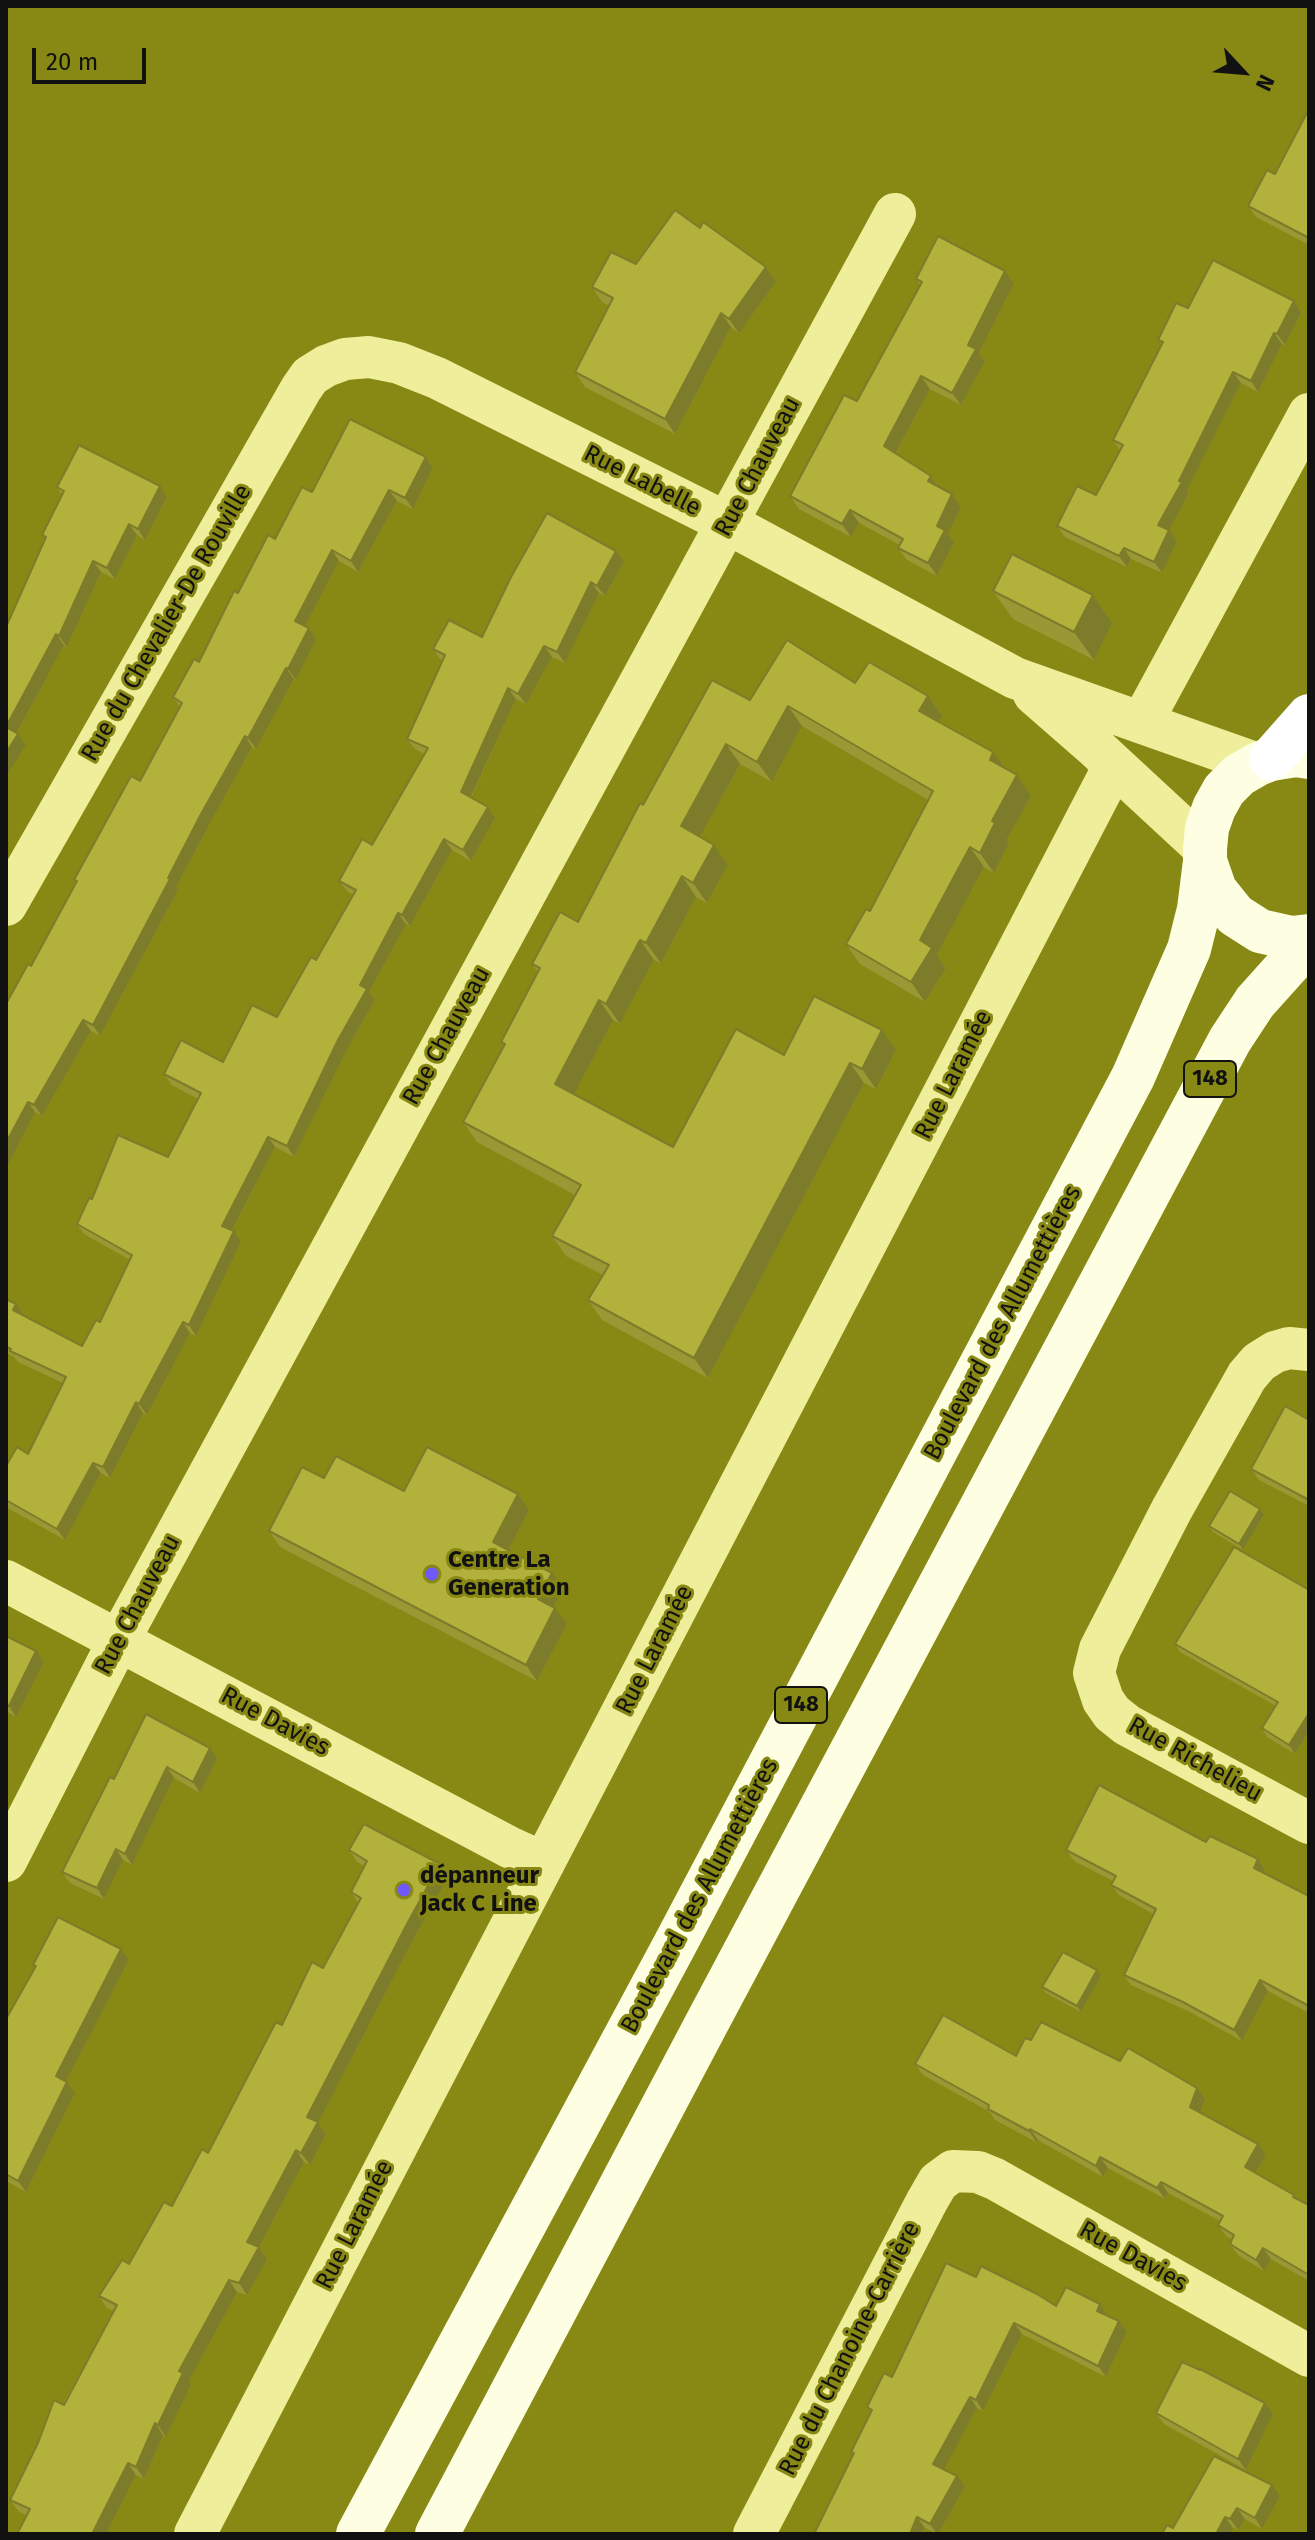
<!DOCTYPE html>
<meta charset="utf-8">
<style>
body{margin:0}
#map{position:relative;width:1315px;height:2540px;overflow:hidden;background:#888814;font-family:"Fira Sans",sans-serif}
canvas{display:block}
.frame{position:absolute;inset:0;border:8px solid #111;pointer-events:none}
.north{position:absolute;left:1203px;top:32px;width:80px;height:80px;-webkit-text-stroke:6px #888814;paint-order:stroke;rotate:116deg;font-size:22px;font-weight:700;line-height:32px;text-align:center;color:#111}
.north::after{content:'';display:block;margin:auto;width:28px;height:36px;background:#111;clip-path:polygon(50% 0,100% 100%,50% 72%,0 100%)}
.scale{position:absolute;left:32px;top:48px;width:114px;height:36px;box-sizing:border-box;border:4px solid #111;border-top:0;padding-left:10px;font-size:24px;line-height:28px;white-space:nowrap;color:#111;-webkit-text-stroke:6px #888814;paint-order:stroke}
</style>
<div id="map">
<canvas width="1315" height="2540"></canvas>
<div class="frame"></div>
<div class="north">N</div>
<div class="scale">20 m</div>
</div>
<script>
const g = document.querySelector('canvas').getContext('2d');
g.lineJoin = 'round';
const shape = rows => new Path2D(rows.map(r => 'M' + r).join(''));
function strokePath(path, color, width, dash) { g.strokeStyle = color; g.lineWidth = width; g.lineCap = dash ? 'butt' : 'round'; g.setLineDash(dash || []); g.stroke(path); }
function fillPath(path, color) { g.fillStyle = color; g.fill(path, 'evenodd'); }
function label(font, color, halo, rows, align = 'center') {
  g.font = font + ' "Fira Sans",sans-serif'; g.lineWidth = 6; g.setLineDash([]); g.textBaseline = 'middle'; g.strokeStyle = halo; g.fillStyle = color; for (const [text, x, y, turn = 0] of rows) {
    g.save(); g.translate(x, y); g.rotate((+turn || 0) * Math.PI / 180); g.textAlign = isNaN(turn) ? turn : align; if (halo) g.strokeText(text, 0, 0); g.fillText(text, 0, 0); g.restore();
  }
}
strokePath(shape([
 [1034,694,1097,749,1205,849],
 [1142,722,1309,414],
 [6,905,301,389,310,376,326,366,345,359,369,357,399,363,437,378,727,523,1015,678,1258,764],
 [1309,1350,1289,1348,1275,1352,1259,1362,1247,1376,1172,1509,1100,1649,1094,1673,1103,1700,1112,1713,1127,1725,1309,1823],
 [6,1581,509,1847,544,1863],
 [6,1861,119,1640,895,214],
 [195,2534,1114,766],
 [754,2534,927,2201,938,2182,953,2171,978,2172,995,2179,1309,2356]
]), '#efee9a', 42);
strokePath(shape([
 [1309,757,1296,755,1271,759,1258,764,1239,775,1224,790,1214,808,1207,828,1205,849,1205,861,1215,890,1235,915,1260,931,1291,938,1309,936],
 [358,2534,673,1948,1133,1077,1189,949,1199,909,1205,861],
 [437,2534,710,2017,1230,1040,1255,1002,1290,963,1309,945]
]), '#feffe2', 44);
strokePath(shape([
 [1271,759,1309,716]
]), '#fff', 44);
fillPath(shape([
 [1309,109,1309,245,1256,217,1248,206,1275,174],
 [700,228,766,267,776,282,739,333,731,327,675,434,585,387,575,372,610,306,602,302,592,287,636,264],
 [1005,271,1014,283,979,353,985,362,961,405,930,389,896,453,931,476,939,487,952,494,961,507,948,534,954,542,937,576,907,560,898,548,900,545,859,523,851,537,799,509,790,496,857,401,921,286,916,279],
 [1188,308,1301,312,1285,345,1282,344,1258,392,1241,383,1187,490,1189,493,1169,530,1177,541,1162,573,1131,559,1127,567,1065,537,1057,526,1096,495,1120,450,1113,440,1162,345,1158,340],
 [426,457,433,468,413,509,397,501,358,572,339,561,305,626,309,628,316,639,296,680,294,679,256,749,252,747,209,825,176,887,178,890,100,1036,91,1031,42,1116,35,1112,6,1169,6,1004,31,966,76,883,74,880,140,781,180,707,173,697,199,662,238,593,275,539,312,492],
 [160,486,167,497,145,540,137,535,115,579,101,572,67,647,64,645,17,733,26,745,6,777,6,627,45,539,42,535,62,495,57,487],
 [616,551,624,561,605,596,599,593,565,663,552,657,526,704,516,699,471,798,495,818,471,861,452,850,410,926,406,924,369,992,375,1000,346,1051,294,1157,275,1147,232,1231,241,1242,196,1336,190,1333,147,1415,143,1413,110,1478,101,1473,65,1540,6,1507,6,1466,28,1454,63,1383,18,1362,14,1357,6,1353,6,1299,16,1304,24,1315,82,1346,100,1322,130,1260,84,1234,77,1224,92,1199,168,1157,198,1099,172,1085,164,1074,223,1062,277,1017,316,960,353,895,347,891,339,881,372,845,424,754,415,749,407,739,443,661,440,659,433,649,482,637],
 [993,591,1093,595,1112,623,1094,660,1013,619],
 [855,683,928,696,942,716,938,722,1005,769,1017,775,1031,796,1007,839,1009,843,994,873,984,867,937,955,946,968,925,1002,860,964,846,944,870,911,928,800,802,726,772,782,740,764,700,837,728,865,707,903,696,897,661,963,654,960,620,1024,613,1020,574,1094,673,1147,784,1055,896,1050,876,1089,864,1083,708,1378,602,1320,588,1300,603,1275,566,1256,552,1236,575,1195,477,1142,463,1122,504,1046,501,1042,538,972,532,964,578,922,643,805,750,700],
 [1309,1420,1309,1506,1259,1480,1251,1469],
 [324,1478,529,1510,508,1550,563,1589,553,1607,567,1624,537,1681,280,1547,269,1531],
 [1260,1509,1264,1515,1243,1550,1213,1532,1209,1526],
 [1309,1590,1309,1731,1295,1754,1267,1737,1262,1728,1276,1706,1180,1652,1175,1644],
 [6,1636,44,1662,16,1717,6,1711],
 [146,1714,217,1759,200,1793,174,1778,132,1865,123,1860,104,1899,70,1883,62,1872,114,1779],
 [1206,1842,1258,1859,1265,1870,1264,1873,1309,1896,1309,2013,1268,1991,1242,2041,1190,2012,1131,1985,1124,1975,1153,1914,1119,1895,1111,1885,1113,1881,1074,1861,1066,1850],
 [349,1850,440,1864,449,1876,415,1936,318,2123,326,2134,310,2165,304,2162,259,2247,267,2259,247,2295,237,2292,189,2381,191,2385,166,2437,163,2435,144,2479,136,2475,106,2534,17,2534,26,2515,19,2512,10,2500,114,2311,107,2308,99,2296,129,2264,172,2206,208,2153,282,2025,323,1968,358,1903,351,1892,364,1866,357,1862],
 [129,1960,66,2081,75,2093,26,2192,6,2181,6,2019,35,1967,33,1965],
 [1101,1976,1081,2012,1046,1993,1042,1987],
 [1016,2056,1120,2061,1197,2088,1205,2099,1200,2113,1266,2155,1255,2173,1294,2195,1297,2198,1309,2205,1309,2281,1271,2259,1264,2271,1238,2255,1230,2244,1232,2240,1226,2236,1218,2225,1220,2221,1168,2193,1165,2199,1108,2168,1103,2177,1038,2140,1036,2142,995,2120,990,2112,923,2075,915,2064],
 [976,2277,1056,2306,1107,2315,1119,2321,1127,2332,1106,2377,1022,2334,983,2411,977,2408,944,2469,965,2487,938,2534,925,2528,922,2534,814,2534,853,2454,851,2452,871,2412,867,2407],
 [1156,2413,1273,2414,1246,2470,1164,2424],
 [1280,2496,1262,2529,1245,2519,1238,2530,1233,2528,1173,2528]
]), '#999834');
fillPath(shape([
 [766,267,776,282,739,333,729,319],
 [1005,271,1014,283,979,353,985,362,961,405,952,393,968,345],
 [1294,301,1301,312,1285,345,1277,334],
 [721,313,731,327,675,434,665,419],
 [1274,333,1282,344,1258,392,1251,381],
 [1233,372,1241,383,1187,490,1189,493,1166,536,1158,525,1179,481],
 [921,376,930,389,893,458,884,446],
 [426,457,433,468,413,509,405,498],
 [931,476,940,489,928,481],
 [160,486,167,497,145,540,138,529],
 [389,490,397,501,358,572,351,561],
 [952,494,961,507,948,534,954,542,937,576,928,563,937,526],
 [850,510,859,523,851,537,842,524],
 [129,524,137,535,115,579,107,568],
 [1169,530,1177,541,1162,573,1154,562],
 [1124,548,1131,559,1127,567,1119,556],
 [332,550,339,561,302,632,295,621],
 [616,551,624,561,605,596,597,586],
 [93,561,101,572,67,647,59,636],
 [591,582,599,593,565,663,557,652],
 [1093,595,1112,623,1094,660,1074,632],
 [309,628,316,639,296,680,288,669],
 [56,634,64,645,14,738,6,727],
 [544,646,552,657,526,704,518,694],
 [286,668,294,679,256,749,248,738],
 [508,688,516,699,468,803,461,792],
 [928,696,942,716,933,731,919,711],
 [788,706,802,726,772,782,757,762],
 [18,734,26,745,6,777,6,753],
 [245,736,252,747,209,825,176,887,178,890,100,1036,93,1025,201,814],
 [726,744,740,764,695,846,681,826],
 [993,752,1008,772,990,760],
 [1017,775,1031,796,1007,839,1009,843,994,873,980,853,992,821],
 [488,807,495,818,471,861,463,850],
 [444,839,452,850,410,926,402,915],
 [714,845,728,865,707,903,693,883],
 [970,847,984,867,937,955,946,968,925,1002,911,982,920,940],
 [682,876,696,897,661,963,646,943],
 [398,913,406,924,369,992,375,1000,346,1051,294,1157,287,1146,360,985],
 [640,940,654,960,620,1024,606,1004],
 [599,1000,613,1020,569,1104,555,1084],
 [83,1020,91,1031,42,1116,34,1105],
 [882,1030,896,1050,876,1089,862,1069],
 [850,1063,864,1083,708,1378,694,1358],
 [28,1102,35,1112,6,1169,6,1143],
 [268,1137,275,1147,229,1236,222,1226],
 [234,1231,241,1242,196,1336,189,1325],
 [16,1304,24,1315,21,1321,13,1310],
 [183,1322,190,1333,147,1415,139,1404],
 [136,1402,143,1413,110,1478,103,1467],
 [93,1463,101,1473,65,1540,57,1529],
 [518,1494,529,1510,504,1558,493,1542],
 [1260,1509,1264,1515,1243,1550,1239,1544],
 [552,1573,563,1589,549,1615,538,1599],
 [555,1608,567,1624,537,1681,526,1665],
 [36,1651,44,1662,16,1717,9,1706],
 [1309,1713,1309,1731,1295,1754,1289,1745],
 [210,1748,217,1759,200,1793,193,1782],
 [167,1767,174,1778,132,1865,125,1854],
 [116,1849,123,1860,104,1899,97,1888],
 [1258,1859,1265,1870,1261,1879,1254,1868],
 [440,1864,449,1876,415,1936,318,2123,326,2134,310,2165,301,2153,307,2117,407,1924],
 [121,1949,129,1960,63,2087,56,2076],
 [1097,1970,1101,1976,1081,2012,1077,2006],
 [1260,1980,1268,1991,1242,2041,1234,2030],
 [67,2082,75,2093,26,2192,18,2181],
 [1197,2088,1205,2099,1198,2118,1190,2107],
 [1030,2129,1038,2140,1036,2142,1029,2131],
 [1258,2144,1266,2155,1252,2178,1245,2167],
 [296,2150,304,2162,259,2247,267,2259,247,2295,239,2283,247,2242],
 [1100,2157,1108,2168,1103,2177,1096,2166],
 [1161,2182,1168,2193,1165,2199,1157,2188],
 [1263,2248,1271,2259,1264,2271,1256,2260],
 [229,2280,237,2292,189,2381,191,2385,166,2437,158,2425,179,2371],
 [1100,2304,1107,2315,1097,2311],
 [1119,2321,1127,2332,1106,2377,1098,2366],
 [1014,2323,1022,2334,983,2411,976,2400],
 [970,2397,977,2408,941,2475,933,2464],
 [1265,2403,1273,2414,1246,2470,1238,2459],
 [155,2423,163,2435,144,2479,136,2467],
 [128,2463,136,2475,106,2534,92,2534],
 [957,2476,965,2487,938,2534,937,2534,930,2524],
 [1272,2485,1280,2496,1262,2529,1255,2518],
 [1237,2508,1245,2519,1238,2530,1230,2519],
 [917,2517,925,2528,922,2534,910,2534],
 [1225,2517,1233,2528,1230,2534,1216,2534]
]), '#7d7c2a');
const building = shape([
 [1309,109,1309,238,1248,206,1267,170,1275,174,1309,109],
 [675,210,700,228,703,222,766,267,729,319,721,313,665,419,575,372,613,298,592,287,611,252,636,264,675,210],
 [938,236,1005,271,968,345,976,349,952,393,921,376,884,446,931,476,928,481,952,494,937,526,945,530,928,563,898,548,903,539,850,510,842,524,790,496,844,395,857,401,922,282,916,279,938,236],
 [1213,260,1294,301,1277,334,1274,333,1251,381,1233,372,1179,481,1182,482,1158,525,1169,530,1154,562,1124,548,1119,556,1057,526,1077,486,1096,495,1123,445,1113,440,1163,342,1158,340,1176,303,1188,308,1213,260],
 [350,419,426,457,405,498,389,490,351,561,332,550,295,621,309,628,288,669,286,668,248,738,245,736,201,814,168,878,170,879,93,1025,83,1020,34,1105,28,1102,6,1143,6,1004,28,964,31,966,77,881,74,880,131,776,140,781,182,703,173,697,194,659,199,662,234,591,238,593,268,535,275,539,302,487,312,492,350,419],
 [79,445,160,486,138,529,129,524,107,568,93,561,59,636,56,634,6,727,18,734,6,753,6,627,46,537,42,535,64,491,57,487,79,445],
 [547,513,616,551,597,586,591,582,557,652,544,646,518,694,508,688,461,792,488,807,463,850,444,839,402,915,398,913,360,985,367,989,338,1040,287,1146,268,1137,222,1226,234,1231,189,1325,183,1322,139,1404,136,1402,103,1467,93,1463,57,1529,6,1500,6,1466,17,1447,28,1454,66,1377,10,1351,11,1349,6,1346,6,1299,16,1304,13,1310,82,1346,96,1320,100,1322,132,1255,77,1224,89,1198,92,1199,118,1135,168,1157,201,1093,164,1074,181,1040,223,1062,252,1005,277,1017,311,957,316,960,356,890,339,881,362,839,372,845,428,748,407,739,445,655,433,649,449,620,482,637,511,577,547,513],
 [1012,554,1093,595,1074,632,993,591,1012,554],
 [787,640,855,683,869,662,928,696,919,711,993,752,990,760,1017,775,992,821,995,823,980,853,970,847,920,940,932,948,911,982,846,944,866,909,870,911,933,791,788,706,757,762,726,744,681,826,714,845,693,883,682,876,646,943,640,940,606,1004,599,1000,555,1084,673,1147,736,1029,784,1055,814,996,882,1030,862,1069,850,1063,694,1358,588,1300,609,1265,552,1236,581,1185,463,1122,505,1044,501,1042,540,968,532,964,560,912,578,922,640,803,643,805,712,680,750,700,787,640],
 [1285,1406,1309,1420,1309,1500,1251,1469,1285,1406],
 [427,1447,518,1494,493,1542,552,1573,538,1599,555,1608,526,1665,269,1531,302,1467,324,1478,336,1456,404,1491,427,1447],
 [1230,1491,1260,1509,1239,1544,1209,1526,1230,1491],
 [1234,1547,1309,1590,1309,1713,1289,1745,1262,1728,1278,1702,1175,1644,1234,1547],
 [6,1636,36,1651,9,1706,6,1705,6,1636],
 [146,1714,210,1748,193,1782,167,1767,125,1854,116,1849,97,1888,62,1872,110,1777,114,1779,146,1714],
 [1099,1785,1206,1842,1210,1836,1258,1859,1254,1868,1309,1896,1309,2006,1260,1980,1234,2030,1183,2002,1124,1975,1156,1909,1111,1885,1116,1876,1066,1850,1099,1785],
 [364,1824,440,1864,407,1924,307,2117,318,2122,301,2153,296,2150,247,2242,259,2247,239,2283,229,2280,179,2371,183,2373,158,2425,155,2423,136,2467,128,2463,92,2534,17,2534,30,2509,10,2500,38,2443,54,2400,64,2405,117,2305,99,2296,122,2260,129,2264,164,2202,172,2206,202,2149,208,2153,276,2022,282,2025,312,1962,323,1968,361,1898,351,1892,367,1861,349,1850,364,1824],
 [58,1917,121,1949,56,2076,67,2082,18,2181,6,2174,6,2019,36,1966,33,1965,58,1917],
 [1063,1952,1097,1970,1077,2006,1042,1987,1063,1952],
 [943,2015,1016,2056,1025,2038,1031,2040,1041,2022,1120,2061,1128,2048,1197,2088,1190,2107,1258,2144,1245,2167,1294,2195,1293,2197,1309,2205,1309,2275,1263,2248,1256,2260,1230,2244,1234,2235,1218,2225,1223,2216,1161,2182,1157,2188,1100,2157,1096,2166,1030,2129,1029,2131,988,2109,989,2105,915,2064,943,2015],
 [946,2263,976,2277,981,2266,1037,2294,1056,2306,1066,2287,1100,2304,1097,2311,1119,2321,1098,2366,1014,2323,976,2400,970,2397,933,2464,957,2476,930,2524,917,2517,910,2534,814,2534,854,2453,851,2452,872,2410,867,2407,884,2373,892,2377,946,2263],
 [1182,2362,1200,2370,1200,2369,1265,2403,1238,2459,1156,2413,1182,2362],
 [1214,2456,1272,2485,1255,2518,1237,2508,1230,2519,1225,2517,1216,2534,1162,2534,1167,2525,1173,2528,1214,2456]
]);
fillPath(building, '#b2b13c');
strokePath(building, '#7d7c2a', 2);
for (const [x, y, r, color] of [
 [432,1574,8,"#7058ff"],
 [404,1890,8,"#7058ff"]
]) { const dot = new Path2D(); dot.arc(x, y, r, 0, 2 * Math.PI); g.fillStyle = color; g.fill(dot); strokePath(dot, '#888814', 3); }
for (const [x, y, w] of [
 [1210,1079,52],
 [801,1705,52]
]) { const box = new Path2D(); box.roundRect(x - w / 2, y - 18, w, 36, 6); g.fillStyle = '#888814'; g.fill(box); strokePath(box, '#111', 2); }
label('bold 22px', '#111', null, [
 ["148",1210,1079],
 ["148",801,1705]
]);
label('24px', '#111', '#888814', [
 ["Rue Chauveau",758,467,-62],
 ["Rue Labelle",642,481,27],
 ["Rue du Chevalier-De Rouville",167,623,-60],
 ["Rue Chauveau",447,1036,-61],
 ["Rue Laramée",954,1075,-63],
 ["Boulevard des Allumettières",1003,1323,-62],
 ["Rue Chauveau",138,1605,-62],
 ["Rue Laramée",655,1650,-63],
 ["Rue Davies",275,1722,28],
 ["Rue Richelieu",1195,1760,29],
 ["Boulevard des Allumettières",700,1896,-62],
 ["Rue Laramée",355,2225,-63],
 ["Rue Davies",1133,2257,29],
 ["Rue du Chanoine-Carrière",850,2349,-63]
]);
label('bold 24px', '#111', '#888814', [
 ["Centre La",448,1560],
 ["Generation",448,1588],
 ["dépanneur",420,1876],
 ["Jack C Line",420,1904]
], 'left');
</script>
